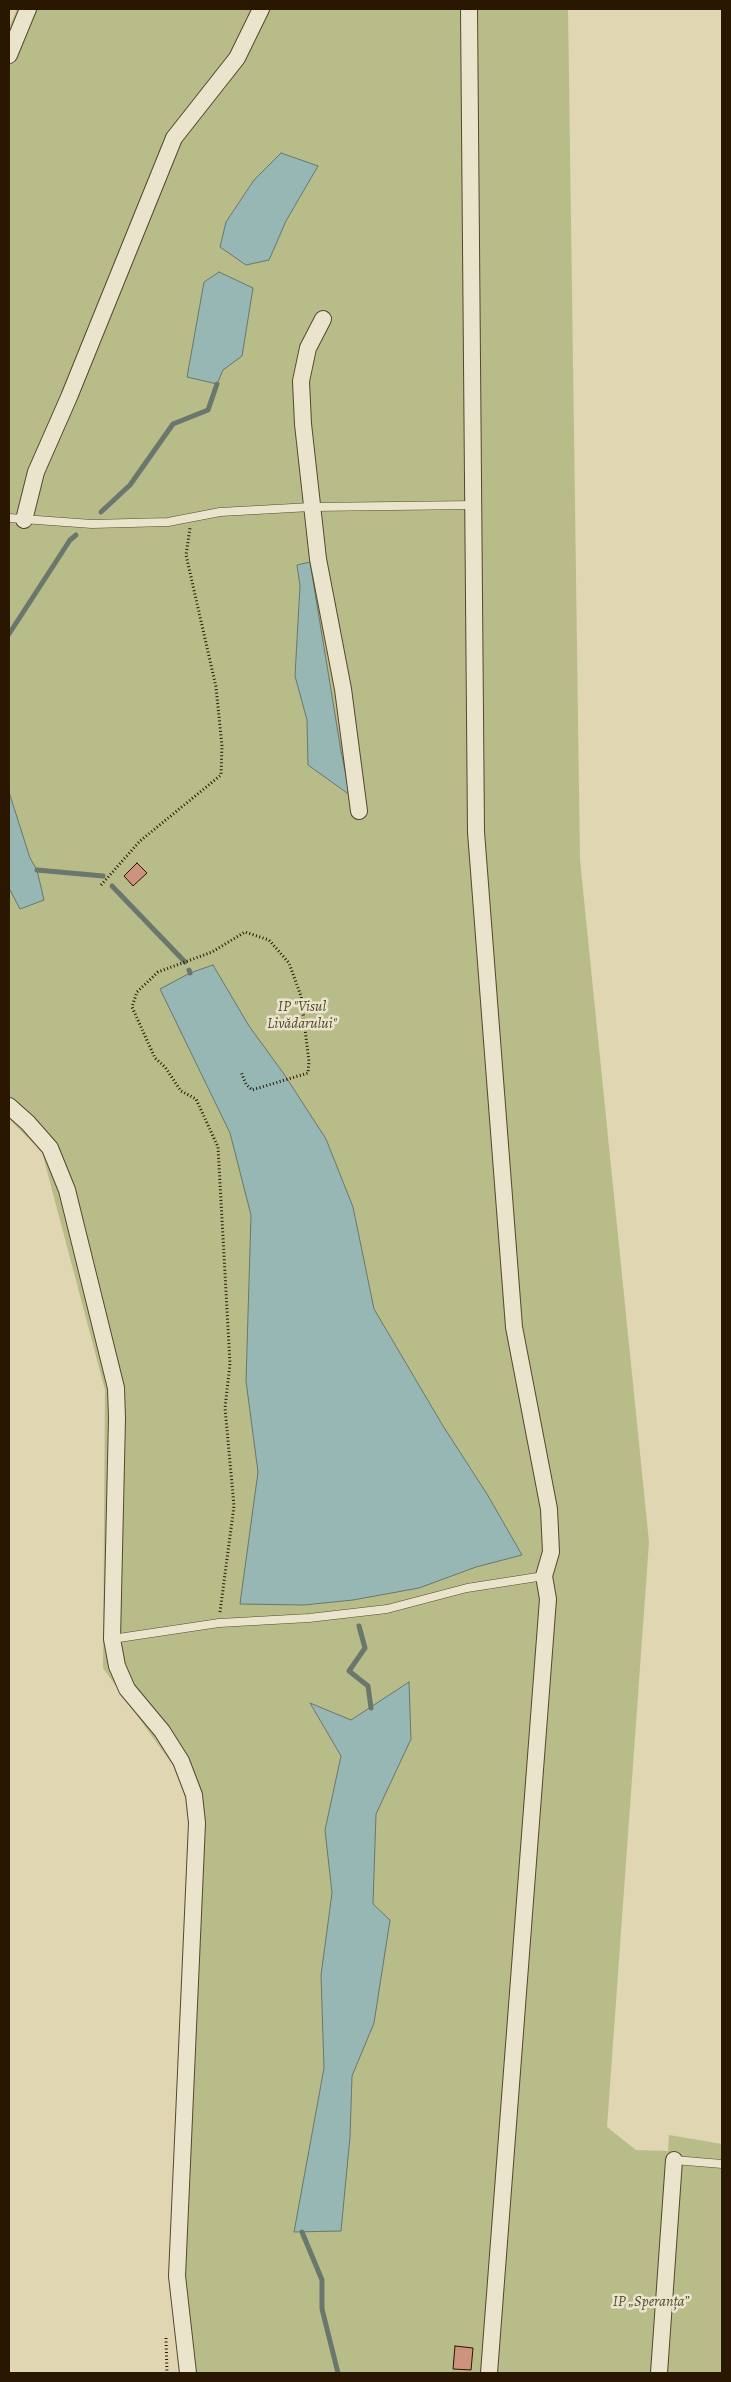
<!DOCTYPE html>
<meta charset="utf-8">
<style>
body{margin:0}
#map{position:relative;width:731px;height:2382px;overflow:hidden;background:#e0d6b2;font-family:Alegreya,serif}
canvas{display:block}
.frame{position:absolute;inset:0;border:10px solid #291702;pointer-events:none}
</style>
<div id="map">
<canvas width="731" height="2382"></canvas>
<div class="frame"></div>
</div>
<script>
const g = document.querySelector('canvas').getContext('2d');
g.lineJoin = 'round';
function fillPath(path, color) { g.fillStyle = color; g.fill(path, 'evenodd'); }
const shape = rows => new Path2D(rows.map(r => 'M' + r).join(''));
function strokePath(path, color, width, dash) { g.strokeStyle = color; g.lineWidth = width; g.lineCap = dash ? 'butt' : 'round'; g.setLineDash(dash || []); g.stroke(path); }
function label(font, color, halo, rows, align = 'center') {
  g.font = font + ' Alegreya,serif'; g.lineWidth = 5; g.setLineDash([]); g.textBaseline = 'middle'; g.strokeStyle = halo; g.fillStyle = color; for (const [text, x, y, turn = 0] of rows) {
    g.save(); g.translate(x, y); g.rotate((+turn || 0) * Math.PI / 180); g.textAlign = isNaN(turn) ? turn : align; if (halo) g.strokeText(text, 0, 0); g.fillText(text, 0, 0); g.restore();
  }
}
fillPath(shape([
 [17,9,568,9,580,860,649,1542,607,2127,636,2150,668,2151,669,2135,722,2144,722,2373,182,2373,191,1814,182,1778,103,1668,105,1390,42,1152,9,1119,9,28]
]), '#b7bc89');
const water = shape([
 [281,153,318,166,286,221,269,260,246,265,220,247,226,222,254,180,281,153],
 [219,272,253,288,242,356,223,370,217,384,187,377,204,282,219,272],
 [310,562,341,751,350,795,308,765,307,720,295,676,300,586,297,565,310,562],
 [9,792,30,858,37,870,44,900,20,909,9,888,9,792],
 [213,965,249,1026,284,1074,326,1139,353,1207,374,1309,443,1426,487,1494,522,1555,476,1567,419,1588,353,1600,304,1605,240,1604,258,1472,246,1381,251,1215,230,1133,160,989,190,973,213,965],
 [409,1682,411,1739,376,1814,373,1904,390,1920,374,2023,352,2076,350,2137,341,2231,294,2232,324,2068,321,1975,332,1893,325,1830,341,1756,310,1703,351,1720,409,1682]
]);
fillPath(water, '#96b7b4');
strokePath(water, '#6a776d', 1);
strokePath(shape([
 [101,512,130,485,173,424,208,410,217,384],
 [9,634,70,540,76,535],
 [37,870,103,876],
 [112,886,185,962],
 [189,970,190,973],
 [359,1626,365,1648,349,1671,368,1686,371,1708],
 [302,2232,322,2280,322,2309,338,2373]
]), '#6a776d', 5);
const building = shape([
 [137,863,147,873,133,886,124,876,137,863],
 [455,2346,473,2348,471,2370,453,2369,455,2346]
]);
fillPath(building, '#ce937f');
strokePath(building, '#291702', 1);
const service = shape([
 [9,518,92,524,168,522,220,512,311,507,475,505],
 [112,1639,219,1623,309,1618,387,1609,467,1588,544,1576],
 [674,2160,722,2164]
]);
const minor = shape([
 [469,9,476,832,514,1327,549,1509,551,1552,544,1576,548,1599,489,2373],
 [9,55,28,9],
 [323,319,308,348,301,381,303,424,318,559,343,689,359,811],
 [24,520,36,472,69,397,174,138,237,58,261,9],
 [9,1106,28,1123,50,1148,67,1190,116,1388,117,1418,112,1639,117,1666,127,1689,162,1731,181,1761,194,1795,197,1823,177,2276,188,2373],
 [659,2373,674,2160]
]);
strokePath(service, '#57472e', 9);
strokePath(minor, '#57472e', 18);
strokePath(shape([
 [101,885,140,841,221,775,222,746,216,687,186,555,190,528],
 [220,1612,234,1506,225,1408,230,1364,218,1147,196,1099,181,1091,165,1067,155,1058,132,1007,137,992,158,972,212,952,245,932,269,940,289,963,301,996,309,1062,308,1073,252,1090,246,1084,241,1072],
 [166,2338,167,2373]
]), '#291702', 3, [1, 2.5]);
strokePath(service, '#ebe4cd', 8);
strokePath(minor, '#ebe4cd', 16);
label('italic 15px', '#54492a', '#ebe4cd', [
 ["IP \"Visul",302,1007],
 ["Livădarului\"",302,1024],
 ["IP „Speranța”",651,2302]
]);
</script>
